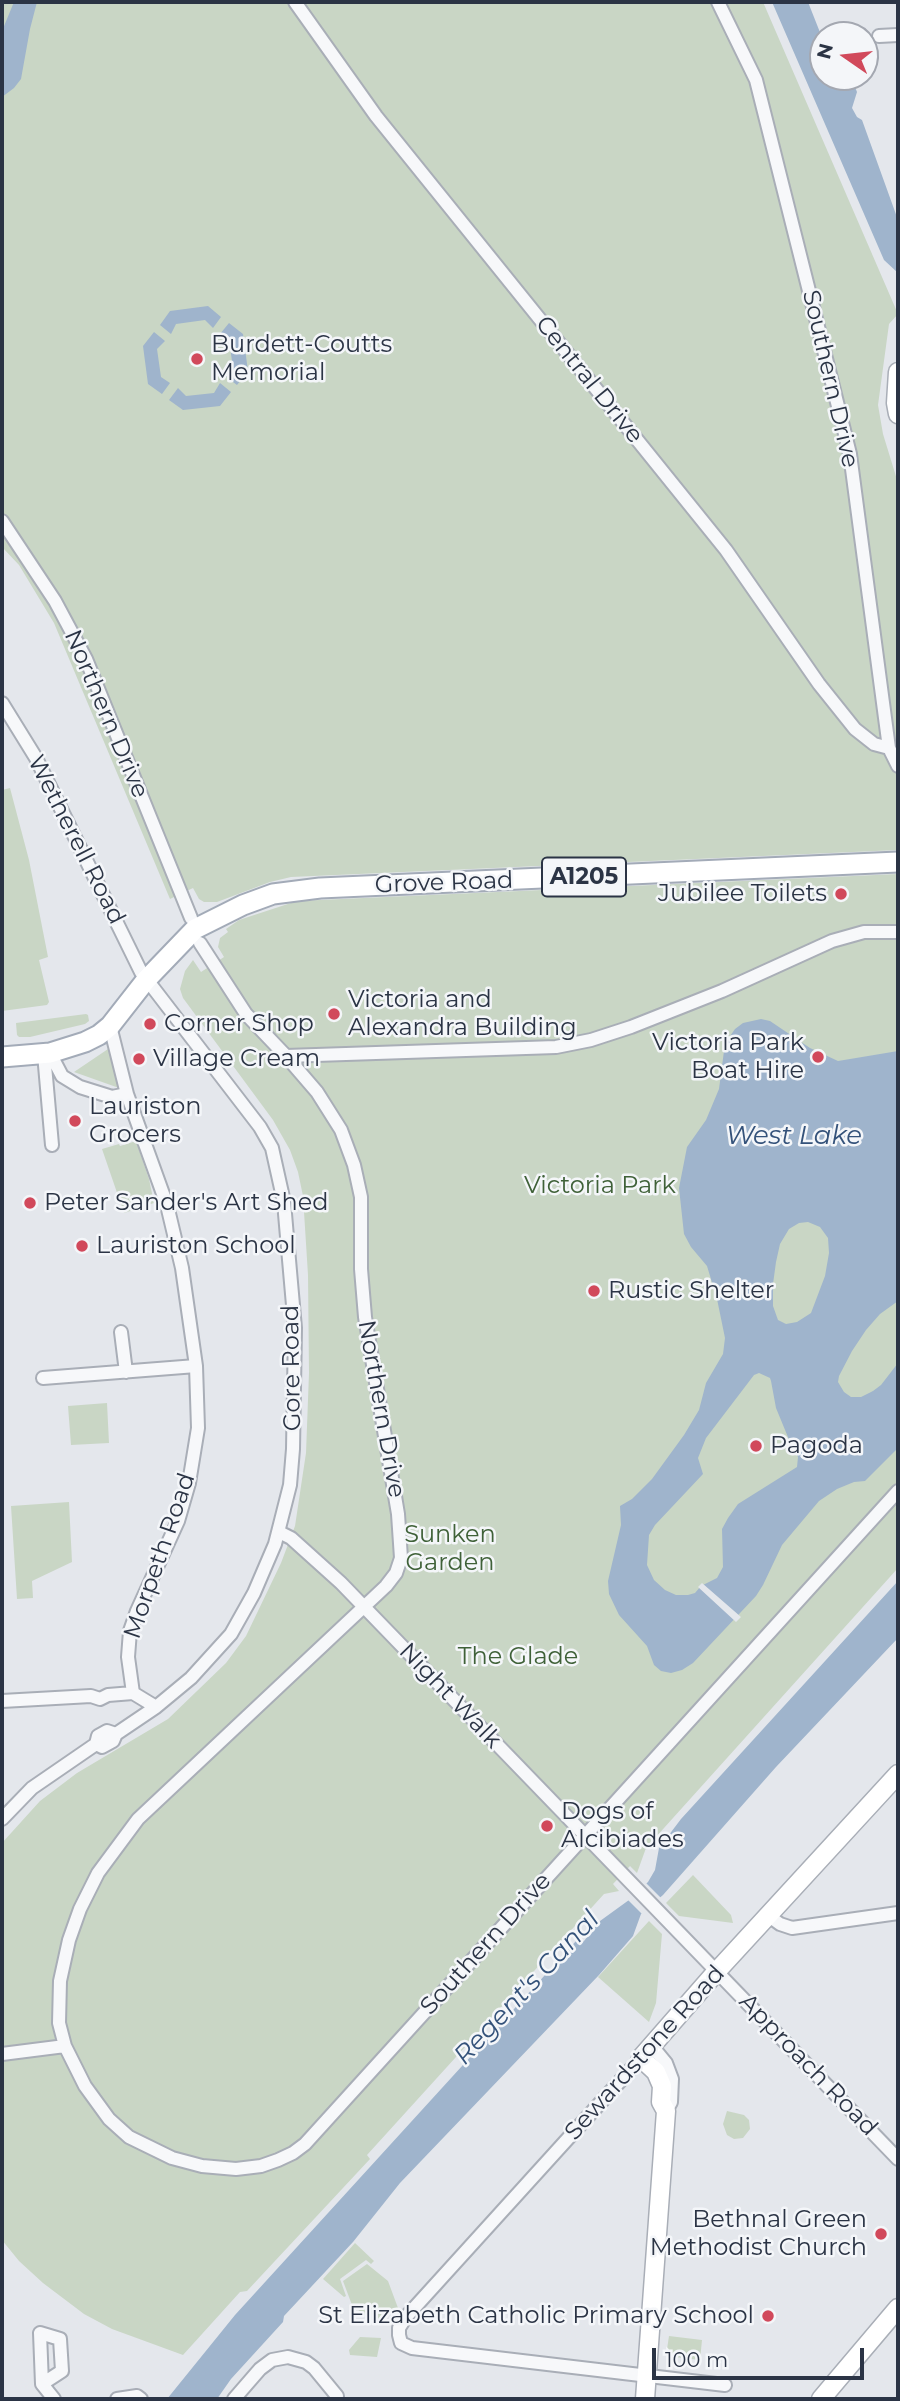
<!DOCTYPE html>
<style>
body{margin:0}
#map{position:relative;width:900px;height:2401px;overflow:hidden;background:#e4e7ec;font-family:Montserrat,sans-serif}
canvas{display:block}
.frame{position:absolute;inset:0;border:4px solid #2b3445;pointer-events:none}
.north{position:absolute;left:809px;top:21px;width:70px;height:70px;box-sizing:border-box;background:#f4f6f9;border:2px solid #a4a8b1;border-radius:50%;rotate:284deg;font-size:19px;font-weight:700;line-height:28px;text-align:center;color:#2b3445}
.north::after{content:'';display:block;margin:auto;width:24px;height:32px;background:#d1495b;clip-path:polygon(50% 0,100% 100%,50% 72%,0 100%)}
.scale{position:absolute;left:652px;top:2348px;width:212px;height:32px;box-sizing:border-box;border:4px solid #2b3445;border-top:0;padding-left:9px;font-size:21px;line-height:24px;white-space:nowrap;color:#2b3445;-webkit-text-stroke:5px #f4f6f9;paint-order:stroke}
</style>
<div id="map">
<canvas width="900" height="2401"></canvas>
<div class="frame"></div>
<div class="north">N</div>
<div class="scale">100 m</div>
</div>
<script>
const g = document.querySelector('canvas').getContext('2d');
g.lineJoin = 'round';
function fillPath(path, color) { g.fillStyle = color; g.fill(path, 'evenodd'); }
const shape = rows => new Path2D(rows.map(r => 'M' + r).join(''));
function strokePath(path, color, width, dash) { g.strokeStyle = color; g.lineWidth = width; g.lineCap = dash ? 'butt' : 'round'; g.setLineDash(dash || []); g.stroke(path); }
function label(font, color, halo, rows, align = 'center') {
  g.font = font + ' Montserrat,sans-serif'; g.lineWidth = 5; g.setLineDash([]); g.textBaseline = 'middle'; g.strokeStyle = halo; g.fillStyle = color; for (const [text, x, y, turn = 0] of rows) {
    g.save(); g.translate(x, y); g.rotate((+turn || 0) * Math.PI / 180); g.textAlign = isNaN(turn) ? turn : align; if (halo) g.strokeText(text, 0, 0); g.fillText(text, 0, 0); g.restore();
  }
}
fillPath(shape([
 [2,2,763,2,898,314,889,324,878,405,883,434,898,483,898,850,291,877,270,882,217,902,204,902,199,899,193,888,170,899,54,623,19,565,2,547],
 [10,788,29,860,48,957,39,960,49,1002,47,1005,2,1011,2,790],
 [898,874,898,1568,646,1848,637,1873,630,1866,613,1884,619,1891,604,1894,367,2155,370,2159,247,2291,240,2292,183,2355,112,2329,84,2314,43,2283,19,2261,2,2240,2,1843,40,1801,77,1773,168,1719,226,1663,246,1636,281,1563,295,1526,306,1453,309,1373,308,1275,303,1196,298,1172,290,1150,273,1120,183,998,180,989,185,971,193,960,201,972,224,957,218,947,220,938,228,932,226,929,239,920,297,901],
 [86,1014,88,1015,89,1021,85,1024,30,1037,19,1037,17,1035,16,1023],
 [111,1047,119,1088,74,1072],
 [136,1141,149,1179,154,1203,124,1213,102,1149,119,1144,120,1146],
 [107,1403,109,1443,71,1445,68,1406],
 [69,1502,72,1562,32,1581,33,1598,17,1599,11,1506],
 [693,1875,731,1915,733,1923,679,1916,666,1903],
 [649,1921,662,1934,656,2003,649,2022,598,1977],
 [727,2111,744,2115,749,2120,750,2129,743,2138,734,2139,727,2135,723,2124],
 [355,2243,374,2261,371,2264,366,2260,340,2279,346,2296,344,2297,323,2279],
 [367,2264,388,2281,398,2308,375,2323,352,2305,343,2281],
 [669,2336,702,2340,700,2360,666,2356],
 [360,2337,381,2338,377,2357,350,2355,349,2350]
]), '#c9d6c5');
fillPath(shape([
 [14,2,37,2,30,29,21,79,14,88,2,97,2,31],
 [772,2,808,2,823,40,823,77,851,77,857,92,852,108,857,117,862,120,898,220,898,273,884,260],
 [208,306,221,317,213,328,205,320,176,324,171,334,160,325,170,311],
 [229,323,243,334,248,371,237,385,225,376,233,368,229,340,220,334],
 [154,332,165,341,157,349,161,377,170,383,162,394,148,384,143,346],
 [220,383,231,392,220,406,183,410,169,400,178,388,186,396,214,393],
 [761,1019,770,1021,810,1048,838,1061,898,1051,898,1301,880,1314,866,1330,852,1351,839,1376,838,1382,844,1392,851,1397,861,1397,873,1391,881,1385,898,1363,898,1448,865,1481,854,1482,837,1489,819,1501,782,1545,763,1585,756,1596,693,1663,682,1670,671,1673,661,1671,654,1665,647,1646,619,1615,609,1594,608,1581,621,1525,620,1506,632,1499,652,1479,684,1435,699,1410,706,1383,723,1354,725,1338,717,1299,707,1266,691,1247,684,1234,679,1188,687,1147,706,1120,719,1089,724,1051,728,1039,735,1029,743,1023],
 [808,1222,820,1227,828,1238,829,1253,825,1276,811,1313,797,1322,786,1324,778,1320,773,1306,773,1284,776,1262,780,1244,789,1229,799,1223],
 [759,1373,770,1378,771,1381,776,1408,790,1442,798,1457,797,1467,738,1504,728,1518,722,1529,723,1567,717,1578,701,1586,695,1593,688,1595,676,1595,665,1590,654,1580,647,1565,649,1535,655,1525,703,1474,698,1458,706,1438,754,1375],
 [898,1581,898,1638,776,1767,663,1895,641,1914,633,1936,599,1975,400,2183,353,2242,284,2316,283,2322,231,2379,217,2399,167,2399,235,2315,576,1941,584,1941,600,1921,629,1900,648,1882,655,1870,659,1848,681,1819]
]), '#9fb4cc');
fillPath(shape([
 [702,1583,741,1617,736,1622,698,1587],
 [644,1881,662,1899,644,1916,626,1898]
]), '#e4e7ec');
const street = shape([
 [295,2,376,116,726,550,819,684,855,729,874,744,889,748],
 [718,2,756,80,850,454,887,733,889,748,898,766],
 [879,36,898,35],
 [2,521,55,601,86,659,191,918],
 [2,703,36,758,141,972,260,1127,272,1148,284,1202,287,1237,295,1328,293,1449,290,1485,275,1544,254,1593,231,1634,191,1678,156,1707,116,1734,113,1741,102,1747,96,1744],
 [200,943,246,1014,286,1056,317,1092,341,1130,354,1165,361,1197,361,1269,365,1317,398,1514,401,1558,396,1573,386,1586,138,1819,98,1873,80,1909,69,1940,60,1981,59,2023,65,2046,85,2086,109,2119,129,2137,172,2158,202,2166,236,2169,261,2166,278,2160,293,2153,305,2144,898,1491],
 [110,1026,127,1094,167,1205,182,1268,196,1366,198,1428,189,1483,178,1521,137,1611,130,1631,128,1657,133,1693],
 [50,1053,62,1076,80,1087,112,1097,127,1094],
 [44,1054,52,1145],
 [286,1056,556,1047,591,1040,631,1027,722,991,832,941,864,932,898,932],
 [121,1332,126,1372],
 [43,1378,196,1366],
 [279,1532,291,1538,341,1583,898,2159],
 [2,1701,91,1696,100,1699,108,1695,133,1693,156,1707],
 [2,1819,32,1788,96,1744,98,1736,107,1731,116,1734],
 [769,1916,780,1924,792,1928,898,1913],
 [652,2046,666,2063,672,2079,671,2102,666,2111],
 [2,2054,65,2046],
 [641,2058,406,2317,399,2328,399,2335,401,2343,412,2348,725,2385],
 [42,2384,62,2371,60,2339,40,2333,42,2384,54,2399],
 [117,2399,137,2396,141,2399],
 [234,2399,260,2369,272,2360,288,2357,306,2362,314,2368,337,2396]
]);
const secondary = shape([
 [898,372,896,403,898,414],
 [645,2399,666,2111,661,2102,662,2086,656,2072,641,2058,717,1971,898,1774],
 [821,2399,898,2308]
]);
const primary = shape([
 [2,1057,50,1053,85,1042,99,1035,110,1026,146,980,195,929,243,905,273,894,320,888,898,862]
]);
strokePath(street, '#a9aeb7', 16);
strokePath(secondary, '#a9aeb7', 21);
strokePath(primary, '#a3abb8', 23);
strokePath(street, '#f7f8fa', 12);
strokePath(secondary, '#fff', 18);
strokePath(primary, '#fff', 19);
for (const [x, y, r, color] of [
 [197,359,7,"#d1495b"],
 [841,894,7,"#d1495b"],
 [334,1014,7,"#d1495b"],
 [150,1024,7,"#d1495b"],
 [818,1057,7,"#d1495b"],
 [139,1059,7,"#d1495b"],
 [75,1121,7,"#d1495b"],
 [30,1203,7,"#d1495b"],
 [82,1246,7,"#d1495b"],
 [594,1291,7,"#d1495b"],
 [756,1446,7,"#d1495b"],
 [547,1826,7,"#d1495b"],
 [881,2234,7,"#d1495b"],
 [768,2316,7,"#d1495b"]
]) { const dot = new Path2D(); dot.arc(x, y, r, 0, 2 * Math.PI); g.fillStyle = color; g.fill(dot); strokePath(dot, '#f4f6f9', 2.5); }
for (const [x, y, w] of [
 [584,877,84]
]) { const box = new Path2D(); box.roundRect(x - w / 2, y - 19.5, w, 39, 5); g.fillStyle = '#f4f6f9'; g.fill(box); strokePath(box, '#2b3445', 2); }
label('bold 23px', '#2b3445', null, [
 ["A1205",584,877]
]);
label('24px', '#2b3445', '#f4f6f9', [
 ["Burdett-Coutts",211,345],
 ["Memorial",211,373],
 ["Jubilee Toilets",827,894,"right"],
 ["Victoria and",348,1000],
 ["Alexandra Building",348,1028],
 ["Corner Shop",164,1024],
 ["Victoria Park",804,1043,"right"],
 ["Boat Hire",804,1071,"right"],
 ["Village Cream",153,1059],
 ["Lauriston",89,1107],
 ["Grocers",89,1135],
 ["Peter Sander's Art Shed",44,1203],
 ["Lauriston School",96,1246],
 ["Rustic Shelter",608,1291],
 ["Pagoda",770,1446],
 ["Dogs of",561,1812],
 ["Alcibiades",561,1840],
 ["Bethnal Green",867,2220,"right"],
 ["Methodist Church",867,2248,"right"],
 ["St Elizabeth Catholic Primary School",754,2316,"right"]
], 'left');
label('24px', '#2b3445', '#f4f6f9', [
 ["Southern Drive",830,379,77],
 ["Central Drive",589,380,51],
 ["Northern Drive",106,714,67],
 ["Wetherell Road",76,840,63],
 ["Grove Road",444,883,-2],
 ["Gore Road",292,1368,-91],
 ["Northern Drive",381,1409,80],
 ["Morpeth Road",160,1556,-71],
 ["Night Walk",450,1696,46],
 ["Southern Drive",486,1944,-48],
 ["Sewardstone Road",645,2053,-48],
 ["Approach Road",808,2065,46]
]);
label('24px', '#3f6138', '#f4f6f9', [
 ["Victoria Park",600,1186],
 ["Sunken",450,1535],
 ["Garden",450,1563],
 ["The Glade",518,1657]
]);
label('italic 26px', '#34527a', '#f4f6f9', [
 ["West Lake",794,1136],
 ["Regent's Canal",527,1988,-47]
]);
</script>
